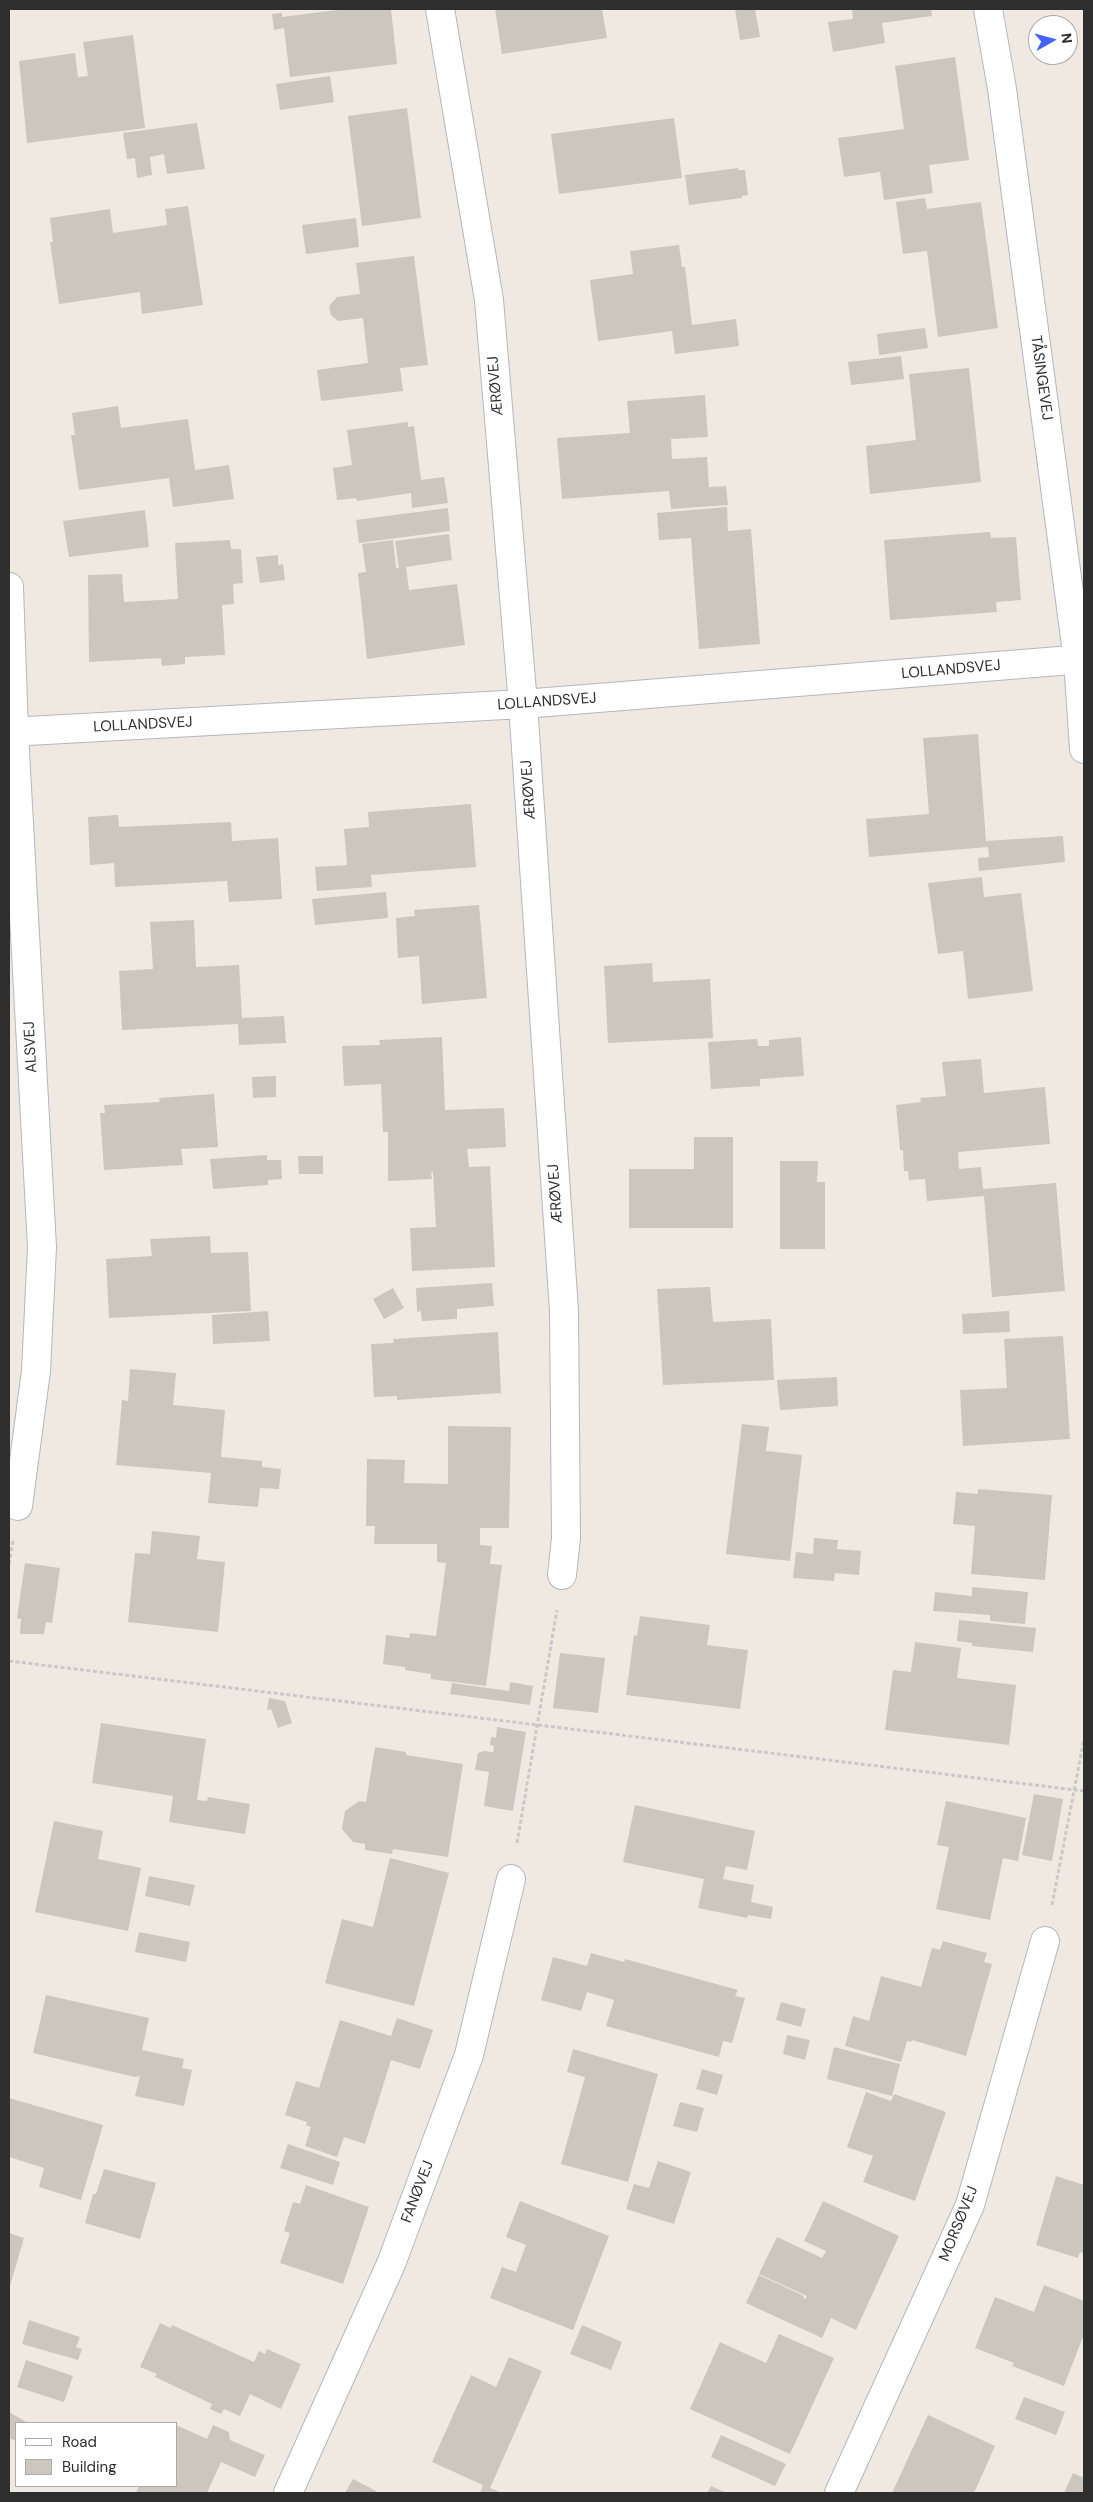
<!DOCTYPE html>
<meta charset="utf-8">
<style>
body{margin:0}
#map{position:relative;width:1093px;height:2502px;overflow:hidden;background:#efe9e1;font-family:"DM Sans",sans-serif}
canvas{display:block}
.frame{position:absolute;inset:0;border:10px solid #2e2e2e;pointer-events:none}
.legend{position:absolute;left:15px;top:2422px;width:162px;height:65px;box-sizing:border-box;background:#fff;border:1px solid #ababab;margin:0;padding:6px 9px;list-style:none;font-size:15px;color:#2e2e2e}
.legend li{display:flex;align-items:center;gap:10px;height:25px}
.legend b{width:25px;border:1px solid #ababab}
.north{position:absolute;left:1028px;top:15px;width:50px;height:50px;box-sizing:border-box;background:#fff;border:1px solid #ababab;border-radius:50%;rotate:83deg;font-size:14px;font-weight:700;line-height:20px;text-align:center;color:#2e2e2e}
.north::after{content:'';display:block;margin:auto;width:18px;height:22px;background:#4264fb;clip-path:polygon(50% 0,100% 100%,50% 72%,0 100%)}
</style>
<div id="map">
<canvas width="1093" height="2502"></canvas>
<div class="frame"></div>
<ul class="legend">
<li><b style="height:6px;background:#fff"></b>Road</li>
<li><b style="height:14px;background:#cbc7bf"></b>Building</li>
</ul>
<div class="north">N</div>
</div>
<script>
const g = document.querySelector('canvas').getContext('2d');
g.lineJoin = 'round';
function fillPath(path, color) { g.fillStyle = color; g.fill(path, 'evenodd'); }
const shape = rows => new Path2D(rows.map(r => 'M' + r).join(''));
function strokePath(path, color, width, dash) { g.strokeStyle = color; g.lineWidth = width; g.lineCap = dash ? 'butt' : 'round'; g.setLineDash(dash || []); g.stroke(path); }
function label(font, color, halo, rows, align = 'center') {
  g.font = font + ' "DM Sans",sans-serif'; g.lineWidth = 4; g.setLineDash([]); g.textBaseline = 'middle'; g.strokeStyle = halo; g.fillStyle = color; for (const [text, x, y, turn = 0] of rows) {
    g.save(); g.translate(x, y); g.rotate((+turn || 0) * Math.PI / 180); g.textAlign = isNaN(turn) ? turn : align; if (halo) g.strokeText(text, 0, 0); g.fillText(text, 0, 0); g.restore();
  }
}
fillPath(shape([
 [345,9,391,9,397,64,290,77,284,28,274,30,272,14,282,13,282,17],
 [495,9,602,9,607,38,502,54],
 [735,9,755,9,760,37,740,40],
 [852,9,931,9,932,16,882,23,885,43,833,52,828,22,853,19],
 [133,35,145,128,27,143,19,61,75,53,78,77,88,76,83,42],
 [955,57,969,160,929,165,933,193,884,200,880,172,844,177,838,138,904,129,895,66],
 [330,76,334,102,280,110,276,84],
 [407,108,421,218,362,226,348,116],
 [674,118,682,178,559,194,551,134],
 [197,123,205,169,167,174,164,154,150,157,152,175,137,178,135,158,127,159,123,133],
 [738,168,738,170,745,170,748,195,742,196,742,198,689,205,685,175],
 [925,198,927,209,981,202,998,328,938,337,927,251,903,254,896,202],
 [188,206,203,305,142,314,140,292,59,304,50,242,53,242,50,218,110,209,113,233,167,225,165,209],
 [356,218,359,247,306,254,302,225],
 [679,245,682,267,685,267,692,325,736,319,739,346,675,354,672,331,598,341,590,280,633,274,630,251],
 [414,256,428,365,400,368,403,391,321,401,317,370,368,363,363,318,338,321,331,315,329,306,337,297,360,294,356,263],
 [925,328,928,348,879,355,877,334],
 [901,356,904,379,851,385,848,362],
 [969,368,981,482,870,494,866,446,916,440,909,374],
 [705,395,708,437,671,439,672,459,707,457,709,487,726,486,728,505,671,509,669,491,562,499,557,438,630,433,627,401],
 [118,406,121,428,188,419,195,470,229,465,234,499,173,507,169,478,79,490,71,435,75,435,72,413],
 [408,422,408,427,414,426,421,480,444,477,448,503,412,508,411,493,357,501,356,498,337,500,333,468,352,465,347,430],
 [727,507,728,531,751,529,760,644,699,649,691,538,659,540,657,513],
 [448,508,450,531,359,543,356,520],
 [145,510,149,547,69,557,63,521],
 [990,532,991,538,1016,537,1021,600,996,602,997,612,890,620,884,540],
 [449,534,452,560,406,567,409,590,457,584,465,645,367,659,358,573,366,572,362,544,393,540,396,568,399,568,395,541],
 [230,540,231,549,241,549,243,583,233,584,234,604,222,605,225,655,185,657,185,664,162,666,161,658,89,662,88,575,122,574,124,602,178,599,175,543],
 [278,555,278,565,283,564,285,580,260,583,256,557],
 [978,734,986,841,1063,836,1065,862,979,871,978,858,989,857,988,847,869,857,866,819,929,814,923,738],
 [471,804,476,867,371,875,372,887,317,891,315,867,347,865,344,829,369,827,368,812],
 [118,815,119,827,231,822,232,841,278,838,282,899,229,902,227,881,115,887,114,863,90,865,88,817],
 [982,877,984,897,1021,893,1033,991,968,999,963,951,938,954,928,883],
 [386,892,388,918,315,925,312,899],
 [479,905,487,998,422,1004,419,956,398,958,396,918,415,916,414,910],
 [194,920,196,967,239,965,242,1018,284,1016,286,1043,239,1045,238,1024,122,1030,119,971,153,969,150,922],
 [652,963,653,982,710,979,713,1038,608,1043,604,966],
 [442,1037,445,1110,504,1108,506,1147,467,1149,469,1167,490,1166,495,1267,412,1271,410,1228,436,1227,433,1172,431,1173,432,1179,388,1181,388,1132,383,1132,381,1084,344,1086,342,1046,380,1045,379,1040],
 [801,1037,804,1076,760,1079,760,1086,711,1089,708,1042,757,1039,758,1046,769,1046,769,1040],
 [981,1059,984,1093,1045,1087,1050,1144,958,1152,959,1169,981,1167,983,1189,1056,1183,1065,1291,992,1297,984,1196,927,1201,925,1179,909,1180,908,1171,904,1171,903,1150,900,1150,896,1105,921,1102,920,1098,946,1096,942,1062],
 [276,1076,276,1097,253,1098,252,1077],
 [214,1094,218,1147,181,1149,183,1165,104,1170,100,1113,105,1113,104,1105,160,1102,159,1098],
 [694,1137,733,1137,733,1228,629,1228,629,1169,694,1169],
 [267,1155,267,1160,281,1160,282,1179,268,1180,268,1185,213,1189,210,1159],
 [298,1156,323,1156,323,1174,299,1174],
 [780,1161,818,1161,817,1182,825,1182,825,1249,780,1249],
 [210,1236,211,1253,248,1252,251,1311,109,1318,106,1259,152,1256,150,1239],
 [492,1283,494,1306,457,1309,457,1319,422,1321,421,1311,417,1312,416,1288],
 [710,1287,713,1322,771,1319,774,1380,663,1385,657,1289],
 [393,1288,404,1308,384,1319,373,1299],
 [268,1311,270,1341,213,1344,212,1315],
 [1009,1311,1010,1332,963,1334,962,1314],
 [498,1332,501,1393,397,1400,397,1396,374,1397,371,1344,394,1343,393,1339],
 [1063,1336,1070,1439,963,1446,960,1390,1007,1388,1004,1339],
 [130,1369,176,1373,173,1405,225,1410,221,1457,262,1461,262,1467,281,1469,279,1489,260,1488,258,1507,208,1503,211,1473,116,1465,122,1400,128,1401],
 [837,1377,838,1406,780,1410,777,1380],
 [742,1424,769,1427,766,1451,802,1455,790,1561,726,1554],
 [448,1426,511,1427,509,1528,480,1528,480,1545,492,1546,490,1564,502,1565,486,1686,431,1679,431,1674,405,1670,405,1667,383,1664,386,1635,409,1638,410,1633,436,1636,446,1563,437,1562,437,1544,374,1544,375,1526,366,1526,367,1459,405,1460,404,1483,448,1484],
 [978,1489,1052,1495,1045,1580,971,1574,975,1526,953,1524,956,1492,978,1494],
 [152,1531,200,1536,197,1559,225,1562,218,1632,128,1622,135,1553,150,1554],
 [814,1538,838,1540,837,1549,861,1551,859,1575,835,1573,834,1581,793,1578,796,1552,813,1554],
 [25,1563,60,1568,52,1623,46,1622,44,1634,20,1634,21,1619,17,1618],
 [972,1587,1028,1592,1025,1624,990,1621,990,1615,933,1611,935,1592,972,1596],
 [640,1616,710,1625,707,1645,748,1650,740,1709,626,1695,634,1635,637,1636],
 [959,1620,1036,1628,1033,1652,972,1646,972,1643,957,1641],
 [915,1642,961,1648,957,1678,1016,1685,1009,1745,885,1730,893,1670,911,1672],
 [560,1653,605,1658,598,1713,553,1708],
 [510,1682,533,1686,530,1705,450,1694,452,1683,509,1691],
 [269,1698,285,1701,292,1723,278,1728,271,1709,267,1710],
 [101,1723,206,1739,197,1800,207,1801,208,1797,250,1804,245,1834,169,1822,173,1796,92,1783],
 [497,1727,526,1732,513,1811,484,1806,489,1772,475,1770,478,1753,484,1751,493,1752,494,1746,490,1745,491,1737,496,1738],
 [375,1747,406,1752,406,1755,463,1764,448,1857,393,1849,392,1854,365,1850,365,1844,353,1842,342,1829,345,1811,359,1801,366,1802],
 [1034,1794,1063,1799,1052,1861,1022,1855],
 [946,1801,1026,1818,1018,1861,1003,1858,990,1920,936,1909,949,1847,937,1845],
 [635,1805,755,1831,747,1870,726,1866,723,1879,754,1885,751,1902,773,1907,771,1919,748,1915,747,1918,698,1908,704,1879,623,1862],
 [54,1821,103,1831,98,1859,141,1868,128,1931,35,1912],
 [390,1858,449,1873,414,2006,325,1983,342,1919,373,1927],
 [149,1876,195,1885,190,1906,145,1896],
 [139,1932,190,1942,186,1962,135,1952],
 [943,1941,987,1953,984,1962,992,1964,966,2056,912,2040,911,2042,907,2041,901,2062,845,2046,853,2016,869,2021,881,1976,921,1987,932,1948,940,1950],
 [591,1953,624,1962,625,1959,738,1990,735,1996,745,1998,732,2043,723,2041,719,2057,606,2026,614,2000,587,1992,581,2011,541,2000,553,1957,587,1966],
 [46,1995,149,2018,142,2050,184,2059,182,2068,192,2070,184,2106,135,2096,140,2076,135,2077,33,2053],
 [781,2002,806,2009,801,2027,776,2020],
 [397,2018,433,2030,420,2069,391,2060,365,2144,344,2137,337,2157,305,2146,311,2127,306,2125,307,2122,285,2115,296,2081,319,2088,340,2020,391,2036],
 [787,2035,810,2040,805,2060,783,2054],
 [834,2047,900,2064,892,2096,827,2079],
 [573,2049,658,2074,628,2182,561,2164,585,2077,567,2072],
 [702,2069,723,2075,717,2095,696,2089],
 [866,2092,891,2101,894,2094,946,2112,915,2201,863,2182,873,2156,847,2147],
 [9,2098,103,2125,81,2200,39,2187,44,2168,9,2157],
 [680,2102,704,2108,697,2132,673,2126],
 [288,2144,340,2162,333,2185,280,2168],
 [658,2161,691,2172,674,2224,626,2209,634,2184,649,2188],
 [104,2169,156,2183,140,2239,85,2223,93,2194,96,2194],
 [1056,2176,1084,2185,1084,2254,1080,2252,1078,2258,1036,2245],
 [306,2185,369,2207,343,2284,280,2263,290,2233,284,2231,293,2202,300,2204],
 [520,2201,609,2236,573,2330,490,2298,502,2267,516,2272,526,2245,506,2237],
 [823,2201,899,2236,856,2330,831,2318,822,2338,746,2303,759,2275,804,2296,803,2298,805,2299,807,2296,759,2274,777,2237,822,2258,826,2251,804,2241],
 [9,2233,24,2238,9,2289],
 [1044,2285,1084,2301,1084,2334,1064,2386,1012,2366,1014,2363,975,2348,995,2297,1034,2312],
 [29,2320,80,2337,76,2347,82,2349,78,2360,22,2344],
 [160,2323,171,2328,172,2325,254,2362,259,2351,265,2354,267,2349,301,2364,281,2409,250,2394,240,2416,224,2409,221,2414,210,2409,212,2404,155,2377,157,2374,140,2367],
 [582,2325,622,2342,611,2370,570,2354],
 [779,2334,834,2358,790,2454,690,2409,720,2342,766,2363],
 [509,2357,542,2371,490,2488,502,2493,480,2493,483,2485,432,2462,471,2375,496,2387],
 [26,2360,73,2376,64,2402,17,2387],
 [1024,2397,1065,2412,1056,2435,1015,2419],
 [9,2412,28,2423,16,2423,16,2441,9,2438],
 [928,2415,995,2446,974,2493,892,2493],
 [176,2425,207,2439,213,2425,229,2432,230,2440,265,2455,255,2477,221,2462,207,2493,136,2493,139,2486,176,2486],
 [721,2435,786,2464,775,2486,711,2457],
 [1073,2473,1084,2478,1084,2493,1064,2493],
 [353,2479,376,2491,375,2493,345,2493],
 [711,2486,727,2493,707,2493]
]), '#cbc7bf');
const minor = shape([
 [440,9,489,300,523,704,564,1311,566,1538,562,1575],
 [988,9,1002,89,1078,660,1084,749],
 [9,587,14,732,42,1247,36,1371,18,1506],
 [9,732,523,704,1084,659],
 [288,2493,391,2264,469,2055,511,1879],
 [839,2493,970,2205,1045,1941]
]);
strokePath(minor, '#b4b7c1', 30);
strokePath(shape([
 [9,1564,13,1541],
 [9,1661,1084,1791],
 [517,1843,557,1610],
 [1052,1905,1084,1739]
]), '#c9c9c9', 3, [4, 2.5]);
strokePath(minor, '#fff', 28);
label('15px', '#2e2e2e', '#fff', [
 ["TÅSINGEVEJ",1041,378,82],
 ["ÆRØVEJ",496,386,-95],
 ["LOLLANDSVEJ",951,670,-5],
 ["LOLLANDSVEJ",547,702,-4],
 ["LOLLANDSVEJ",143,725,-3],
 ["ÆRØVEJ",529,790,-94],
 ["ALSVEJ",31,1047,-93],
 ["ÆRØVEJ",556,1194,-94],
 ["FANØVEJ",418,2192,-69],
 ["MORSØVEJ",959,2224,-68]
]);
</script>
